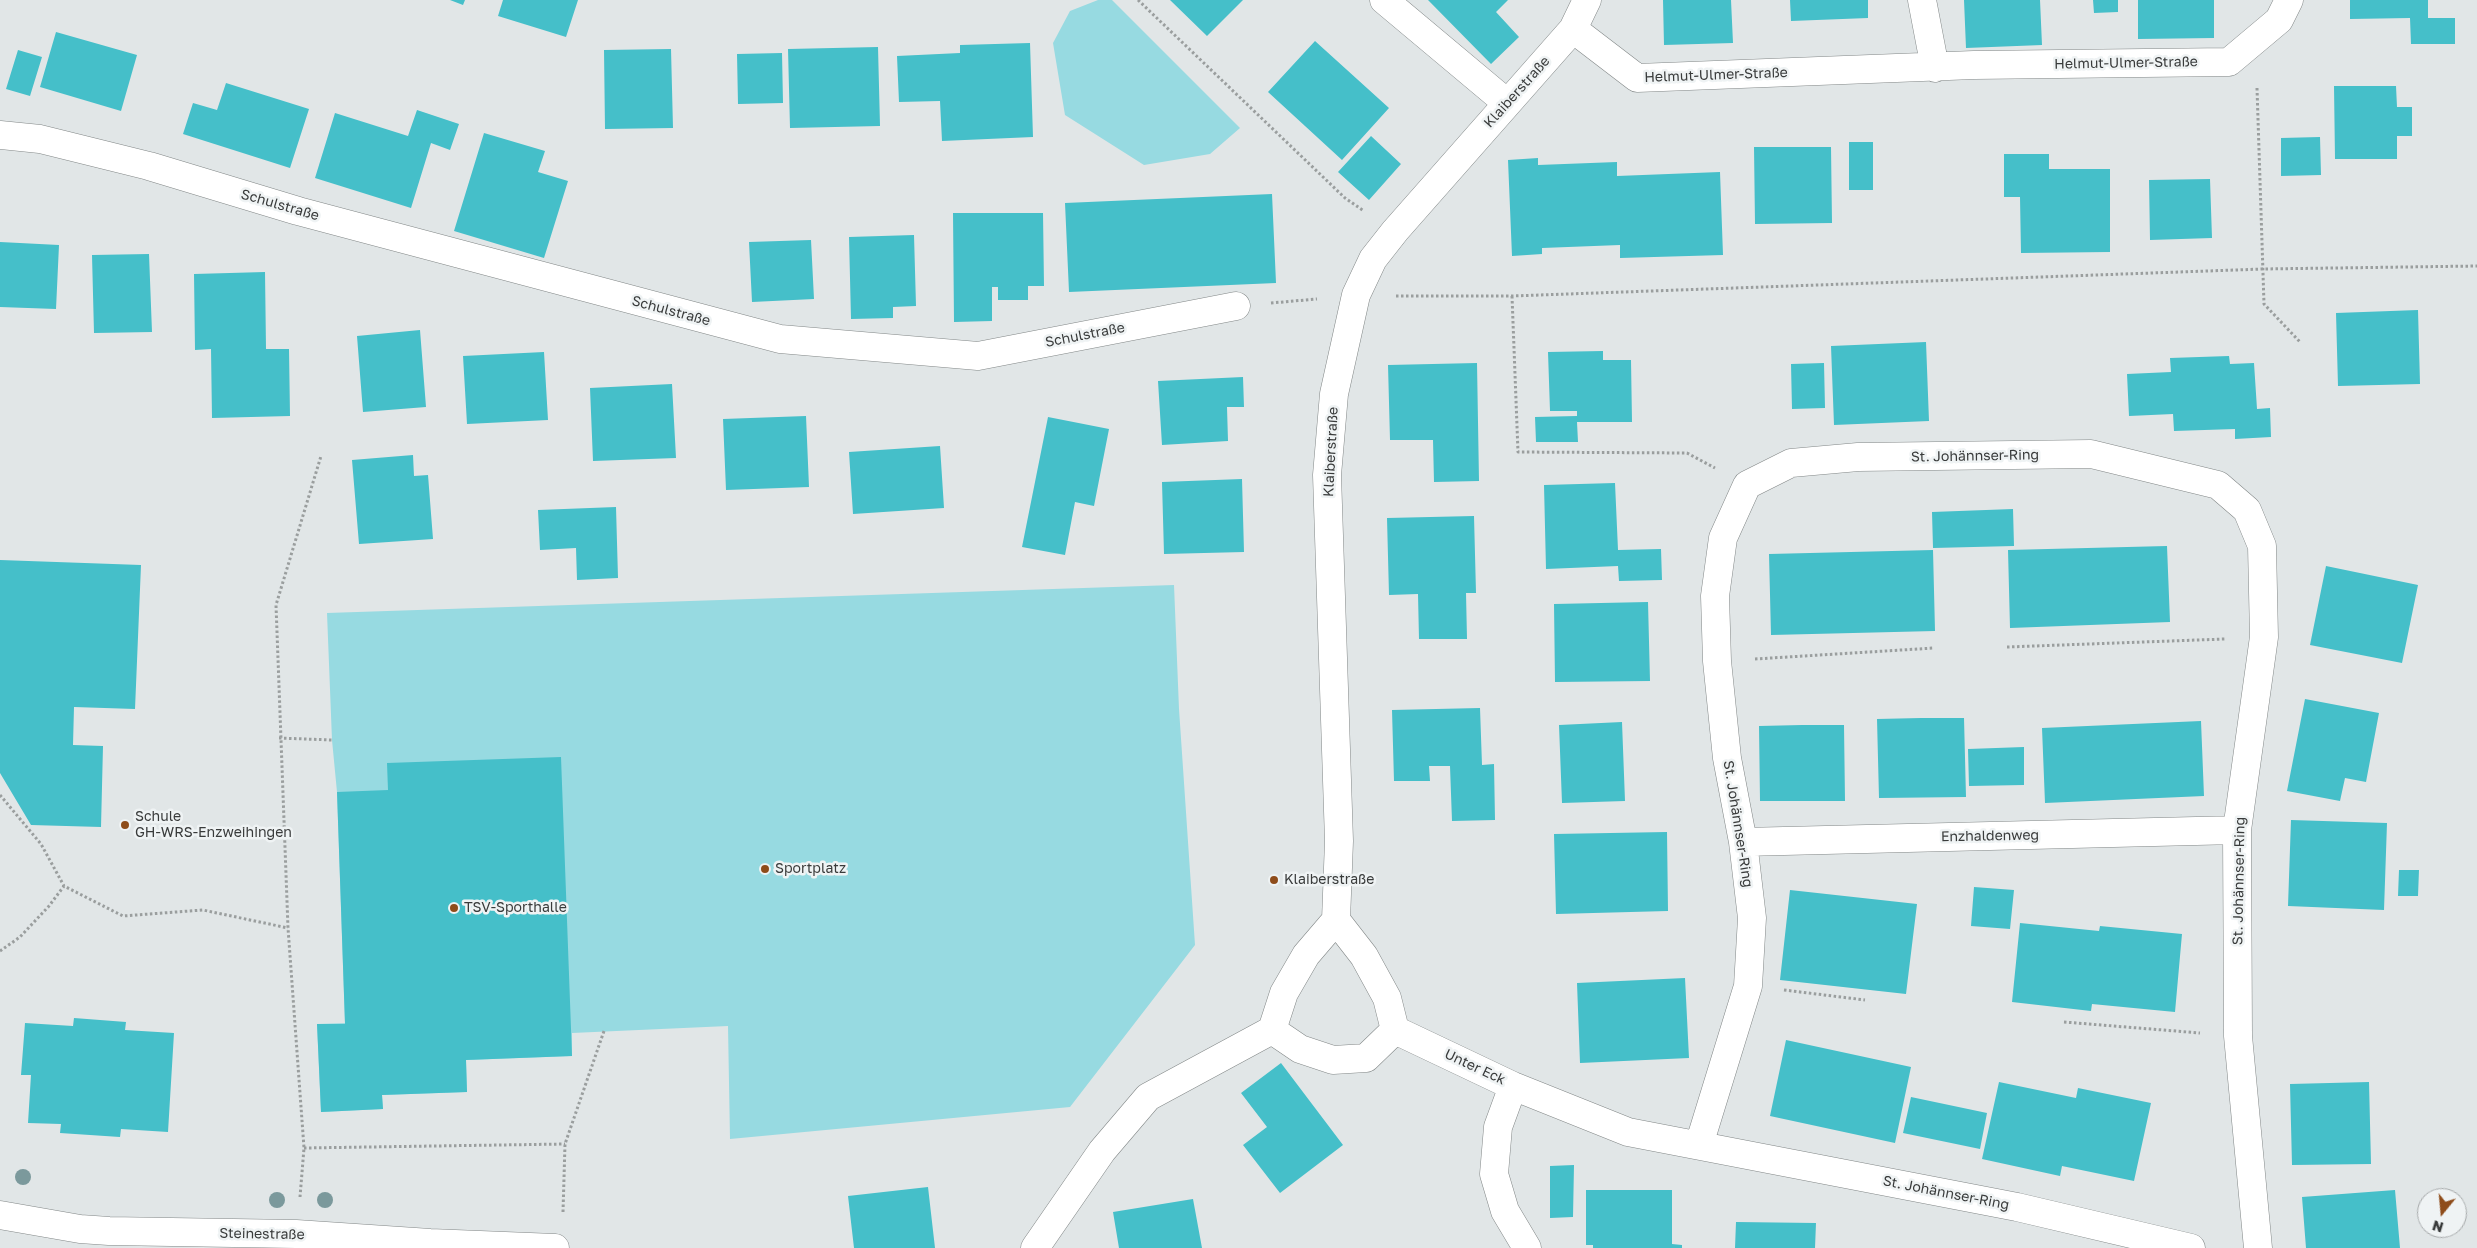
<!DOCTYPE html>
<meta charset="utf-8">
<style>
body{margin:0}
#map{position:relative;width:2477px;height:1248px;overflow:hidden;background:#e1e6e7;font-family:"Golos Text",sans-serif}
canvas{display:block}
.north{position:absolute;left:2417px;top:1188px;width:50px;height:50px;box-sizing:border-box;background:#eff3f4;border:1px solid #a6a9aa;border-radius:50%;rotate:197deg;font-size:14px;font-weight:700;line-height:20px;text-align:center;color:#393b3b}
.north::after{content:'';display:block;margin:auto;width:18px;height:22px;background:#8e4c1a;clip-path:polygon(50% 0,100% 100%,50% 72%,0 100%)}
</style>
<div id="map">
<canvas width="2477" height="1248"></canvas>
<div class="north">N</div>
</div>
<script>
const g = document.querySelector('canvas').getContext('2d');
g.lineJoin = 'round';
function fillPath(path, color) { g.fillStyle = color; g.fill(path, 'evenodd'); }
const shape = rows => new Path2D(rows.map(r => 'M' + r).join(''));
function strokePath(path, color, width, dash) { g.strokeStyle = color; g.lineWidth = width; g.lineCap = dash ? 'butt' : 'round'; g.setLineDash(dash || []); g.stroke(path); }
function label(font, color, halo, rows, align = 'center') {
  g.font = font + ' "Golos Text",sans-serif'; g.lineWidth = 5; g.setLineDash([]); g.textBaseline = 'middle'; g.strokeStyle = halo; g.fillStyle = color; for (const [text, x, y, turn = 0] of rows) {
    g.save(); g.translate(x, y); g.rotate((+turn || 0) * Math.PI / 180); g.textAlign = isNaN(turn) ? turn : align; if (halo) g.strokeText(text, 0, 0); g.fillText(text, 0, 0); g.restore();
  }
}
fillPath(shape([
 [1098,0,1112,0,1240,128,1210,154,1144,165,1065,115,1053,43,1070,11],
 [1174,585,1179,709,1195,945,1070,1107,730,1139,728,1026,572,1033,572,1056,466,1060,467,1092,382,1095,383,1109,321,1112,317,1024,345,1023,337,792,332,740,327,613]
]), '#97dae1');
fillPath(shape([
 [450,0,465,0,463,5],
 [503,0,578,0,566,37,498,16],
 [1170,0,1243,0,1207,36],
 [1428,0,1508,0,1496,12,1519,37,1491,64],
 [1663,0,1731,0,1733,43,1664,45],
 [1790,0,1868,0,1868,18,1791,21],
 [1964,0,2040,0,2042,45,1966,48],
 [2093,0,2118,0,2118,12,2094,13],
 [2138,0,2214,0,2214,38,2138,39],
 [2350,0,2428,0,2428,18,2455,18,2455,44,2411,44,2410,18,2350,19],
 [56,32,137,55,121,111,40,87],
 [1315,41,1389,108,1342,160,1268,92],
 [1030,43,1033,137,942,141,940,101,899,102,897,56,960,53,960,45],
 [878,47,880,126,790,128,788,49],
 [671,49,673,128,605,129,604,50],
 [18,50,42,57,30,96,6,89],
 [782,53,783,103,738,104,737,54],
 [226,83,309,109,290,168,183,134,193,103,217,110],
 [2334,86,2396,86,2397,107,2412,107,2412,136,2397,136,2397,159,2335,159],
 [417,110,459,124,450,150,431,143,411,208,315,178,335,113,408,136],
 [484,133,545,151,538,172,568,181,544,258,454,231],
 [1371,136,1401,164,1369,200,1338,172],
 [2320,137,2321,175,2281,176,2281,138],
 [1849,142,1873,142,1873,190,1849,190],
 [1754,147,1831,147,1832,223,1755,224],
 [2004,154,2049,154,2049,169,2110,169,2110,252,2021,253,2020,197,2004,197],
 [1538,158,1538,165,1617,162,1617,176,1720,172,1723,255,1620,258,1620,245,1542,248,1542,254,1512,256,1508,160],
 [2210,179,2212,238,2150,240,2149,180],
 [1272,194,1276,283,1069,292,1065,203],
 [953,213,1043,213,1044,286,1028,286,1028,300,998,300,998,287,992,287,992,321,954,322],
 [914,235,916,306,893,307,893,318,851,319,849,237],
 [811,240,814,299,752,302,749,242],
 [0,242,59,245,56,309,0,307],
 [149,254,152,332,94,333,92,255],
 [265,272,266,349,289,349,290,416,212,418,211,349,195,350,194,274],
 [2418,310,2420,384,2338,386,2336,313],
 [420,330,426,407,363,412,357,336],
 [1926,342,1929,421,1834,425,1831,346],
 [1603,351,1603,360,1631,360,1632,422,1577,422,1578,442,1536,442,1535,417,1577,416,1577,411,1550,411,1548,352],
 [544,352,548,420,467,424,463,356],
 [2229,356,2230,364,2254,363,2257,409,2270,408,2271,437,2235,439,2235,429,2174,431,2173,414,2129,416,2127,374,2171,372,2170,358],
 [1477,363,1479,481,1434,482,1433,440,1390,440,1388,365],
 [1824,363,1825,408,1792,409,1791,364],
 [1243,377,1244,407,1227,407,1228,441,1162,445,1158,381],
 [672,384,676,458,593,461,590,388],
 [806,416,809,487,726,490,723,419],
 [1048,417,1109,429,1094,506,1075,502,1065,555,1022,547],
 [940,446,944,508,853,514,849,452],
 [413,455,414,476,428,475,433,539,359,544,352,460],
 [1242,479,1244,552,1164,554,1162,482],
 [1615,483,1618,550,1661,549,1662,580,1619,581,1618,566,1546,569,1544,485],
 [616,507,618,578,577,580,576,548,540,550,538,510],
 [2013,509,2014,546,1933,548,1932,512],
 [1474,516,1476,593,1466,593,1467,639,1419,639,1418,594,1389,595,1387,518],
 [2167,546,2170,622,2010,628,2008,550],
 [1933,550,1935,631,1771,635,1769,554],
 [0,560,141,565,135,709,74,707,73,745,103,746,101,827,31,825,0,773],
 [2326,566,2418,585,2402,663,2310,645],
 [1648,602,1650,681,1555,682,1554,604],
 [2305,699,2379,713,2366,782,2345,778,2340,801,2287,791],
 [1480,708,1482,765,1494,764,1495,820,1452,821,1450,766,1429,766,1430,781,1394,781,1392,710],
 [1921,718,1964,718,1966,797,1879,798,1877,719],
 [2201,721,2204,796,2045,803,2042,728],
 [1622,722,1625,801,1562,803,1559,725],
 [1802,725,1844,725,1845,801,1760,801,1759,726],
 [2024,747,2024,785,1969,786,1968,749],
 [561,757,572,1056,466,1060,467,1092,382,1095,383,1109,321,1112,317,1024,345,1024,337,792,388,790,387,763],
 [2291,820,2387,823,2384,910,2288,906],
 [1667,832,1668,911,1556,914,1554,834],
 [2399,870,2419,870,2418,896,2398,896],
 [1974,887,2014,890,2010,929,1971,926],
 [1790,890,1917,904,1906,994,1780,980],
 [2020,923,2099,931,2100,926,2182,934,2175,1012,2092,1004,2091,1011,2012,1002],
 [1685,978,1689,1058,1580,1063,1577,983],
 [74,1018,126,1022,125,1030,174,1033,168,1132,121,1129,120,1137,60,1133,61,1124,28,1123,31,1075,21,1075,25,1023,73,1026],
 [1786,1040,1911,1067,1895,1143,1770,1116],
 [1281,1063,1343,1145,1280,1193,1243,1145,1267,1127,1241,1093],
 [1999,1082,2076,1098,2078,1088,2151,1103,2134,1181,2062,1166,2060,1176,1982,1159],
 [2369,1082,2371,1164,2292,1165,2290,1084],
 [1911,1097,1987,1113,1980,1149,1903,1133],
 [1574,1165,1573,1217,1550,1218,1550,1166],
 [928,1187,935,1248,854,1248,848,1196],
 [1586,1190,1672,1190,1672,1244,1682,1245,1682,1248,1593,1248,1593,1245,1586,1245],
 [2395,1190,2400,1248,2306,1248,2302,1197],
 [1193,1199,1202,1248,1119,1248,1113,1212],
 [1736,1222,1816,1223,1815,1248,1735,1248]
]), '#45bfc9');
const minor = shape([
 [1384,0,1507,103],
 [1922,0,1935,68],
 [1573,29,1637,78,1974,65,2229,62,2279,20,2289,0],
 [0,135,40,139,149,166,298,211,780,339,978,356,1236,306],
 [1743,842,2237,830],
 [1336,920,1364,956,1387,998,1395,1030],
 [1272,1030,1300,1049,1333,1060,1366,1058,1395,1030],
 [1395,1030,1513,1086,1628,1132,2017,1207,2191,1248],
 [1513,1086,1498,1127,1494,1174,1505,1211,1527,1248],
 [1699,1145,1748,986,1752,918,1743,842,1727,758,1717,661,1715,596,1723,538,1747,485,1791,463,1858,457,2091,454,2218,485,2247,510,2262,546,2264,637,2237,830,2238,1036,2258,1248],
 [0,1215,80,1229,109,1231,296,1234,430,1243,555,1248],
 [1035,1248,1102,1151,1148,1097,1272,1030,1284,993,1306,955,1336,920,1339,841,1327,475,1334,394,1356,295,1373,259,1395,231,1573,29,1587,0]
]);
strokePath(minor, '#828787', 29);
strokePath(shape([
 [1138,0,1345,198,1364,211],
 [2257,88,2264,304,2300,342],
 [1396,296,1512,296,2263,269,2477,266],
 [1512,296,1518,452,1687,453,1715,468],
 [1271,303,1317,299],
 [2007,647,2225,639],
 [1755,659,1934,648],
 [279,738,332,740],
 [0,795,41,844,64,886],
 [0,951,20,937,49,906,64,886,123,916,203,910,288,928],
 [1784,990,1865,1000],
 [2064,1022,2200,1033],
 [304,1148,565,1144],
 [300,1197,304,1148,288,928,276,605,321,456],
 [563,1212,565,1144,604,1031]
]), '#9a9e9e', 3, [2.5, 2.5]);
strokePath(minor, '#fff', 28);
g.fillStyle = '#7b999c';
for (const [x, y] of [
 [23,1177],
 [277,1200],
 [325,1200]
]) { g.beginPath(); g.arc(x, y, 8, 0, 2 * Math.PI); g.fill(); }
for (const [x, y, r, color] of [
 [125,825,5,"#8e4c1a"],
 [765,869,5,"#8e4c1a"],
 [1274,880,5,"#8e4c1a"],
 [454,908,5,"#8e4c1a"]
]) { const dot = new Path2D(); dot.arc(x, y, r, 0, 2 * Math.PI); g.fillStyle = color; g.fill(dot); strokePath(dot, '#eff3f4', 2); }
label('14px', '#393b3b', '#eff3f4', [
 ["Helmut-Ulmer-Straße",2126,63,-1],
 ["Helmut-Ulmer-Straße",1716,75,-2],
 ["Klaiberstraße",1517,92,-48],
 ["Schulstraße",280,205,16],
 ["Schulstraße",671,311,15],
 ["Schulstraße",1085,335,-11],
 ["Klaiberstraße",1331,452,-87],
 ["St. Johännser-Ring",1975,456,-1],
 ["St. Johännser-Ring",1738,824,81],
 ["Enzhaldenweg",1990,836,-1],
 ["St. Johännser-Ring",2239,881,-89],
 ["Unter Eck",1475,1067,25],
 ["St. Johännser-Ring",1946,1193,11],
 ["Steinestraße",262,1234,1]
]);
label('14px', '#393b3b', '#eff3f4', [
 ["Schule",135,817],
 ["GH-WRS-Enzweihingen",135,833],
 ["Sportplatz",775,869],
 ["Klaiberstraße",1284,880],
 ["TSV-Sporthalle",464,908]
], 'left');
</script>
